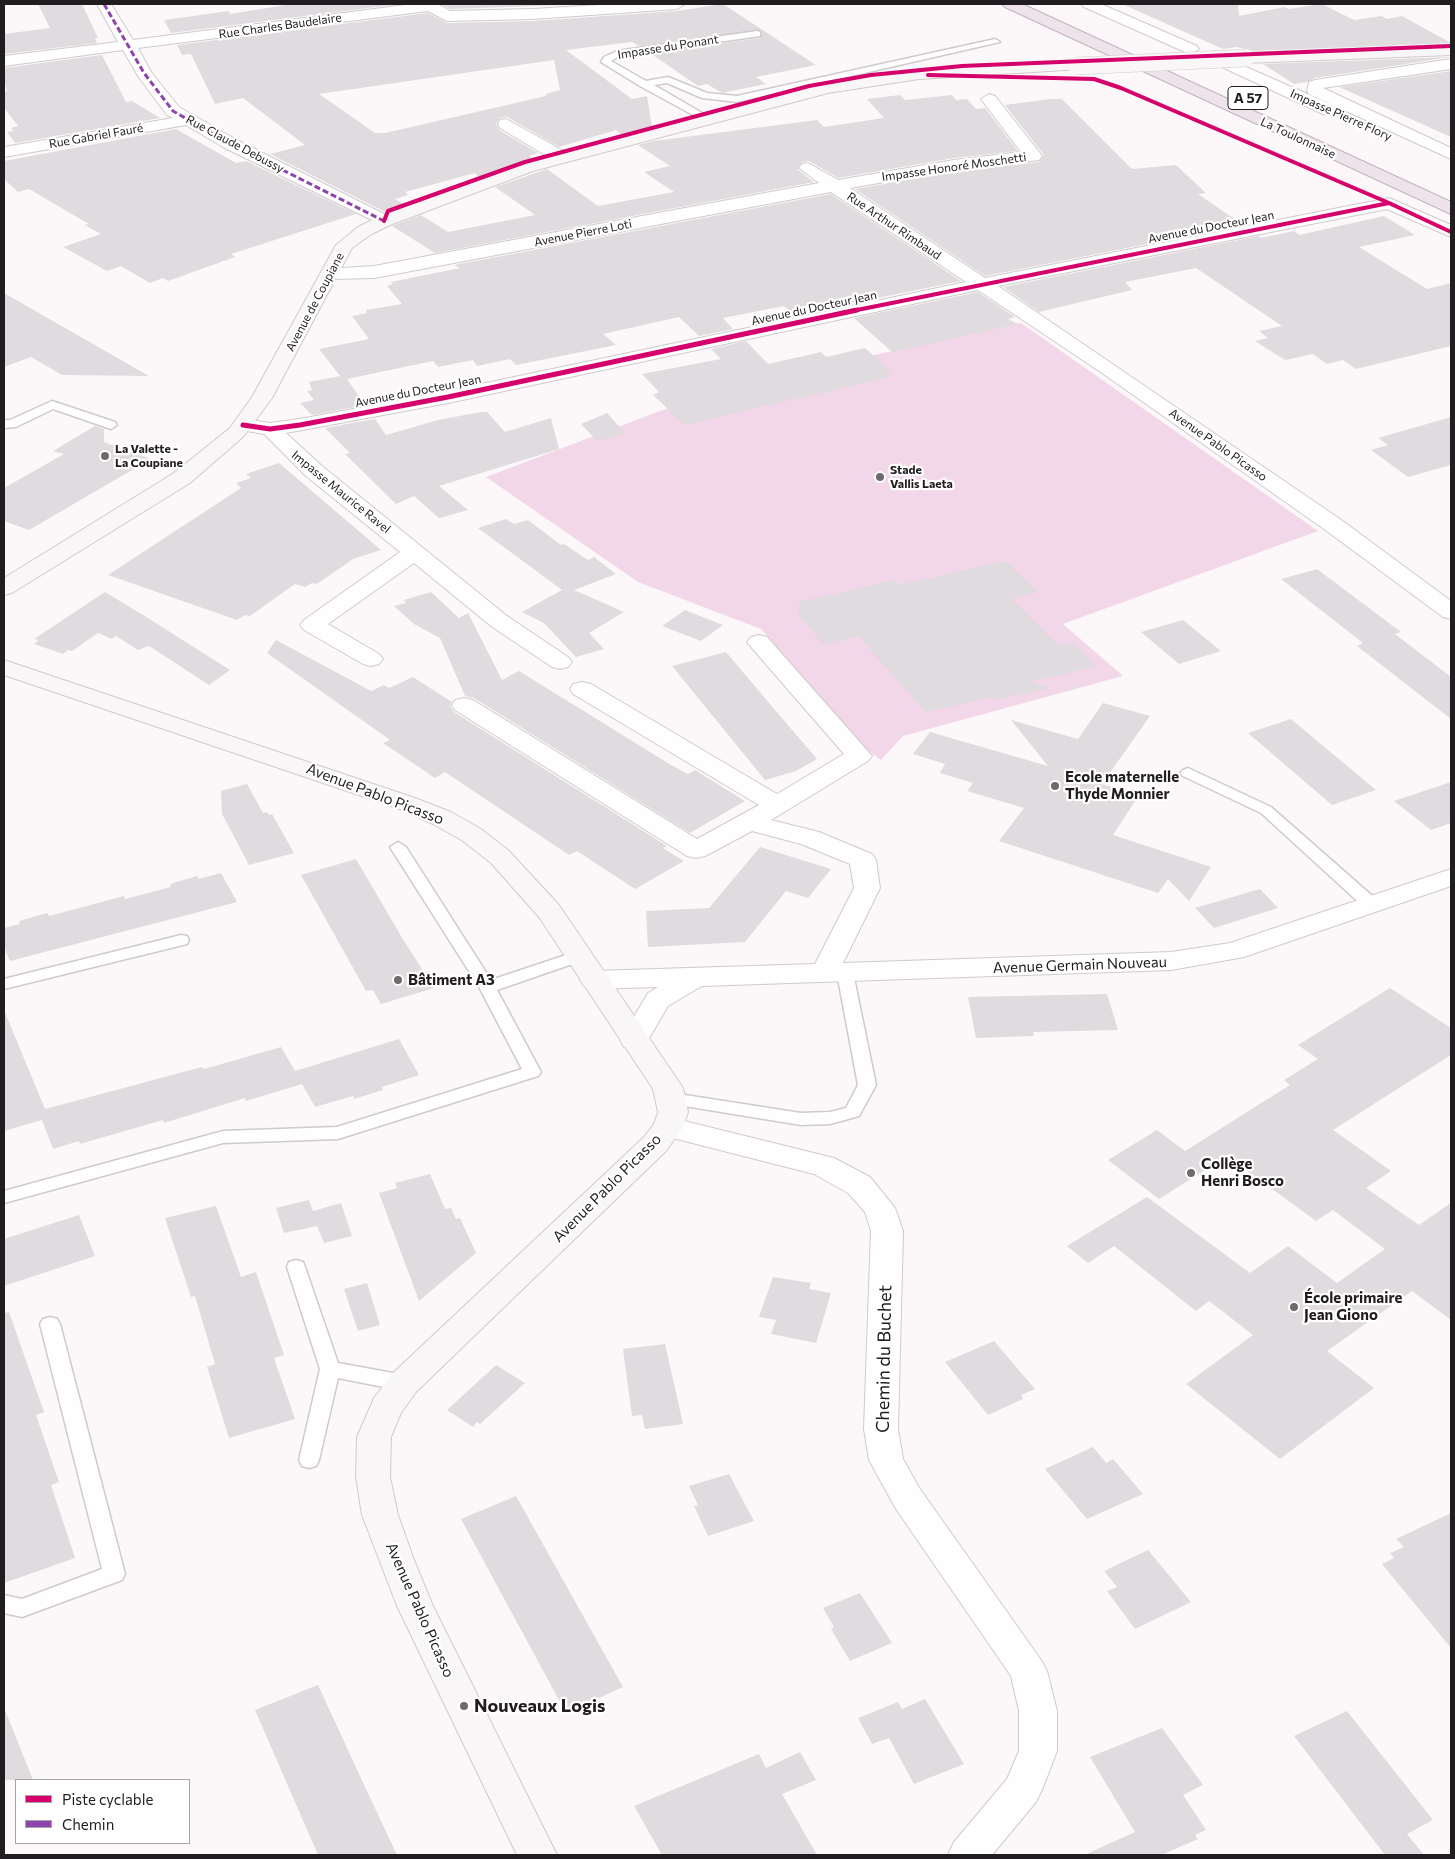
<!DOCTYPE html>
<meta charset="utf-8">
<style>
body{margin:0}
#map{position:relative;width:1455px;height:1859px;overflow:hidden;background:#fcf8fa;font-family:Commissioner,sans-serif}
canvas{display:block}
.frame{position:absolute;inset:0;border:5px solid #211c1f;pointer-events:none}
.legend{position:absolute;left:15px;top:1779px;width:175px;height:65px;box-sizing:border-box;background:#fff;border:1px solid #a6a4a5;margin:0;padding:6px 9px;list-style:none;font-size:15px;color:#211c1f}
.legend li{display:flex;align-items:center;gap:10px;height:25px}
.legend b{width:25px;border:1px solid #a6a4a5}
</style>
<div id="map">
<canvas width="1455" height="1859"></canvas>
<div class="frame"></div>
<ul class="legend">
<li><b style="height:6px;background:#d6006c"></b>Piste cyclable</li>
<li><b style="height:6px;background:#8e44ad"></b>Chemin</li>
</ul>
</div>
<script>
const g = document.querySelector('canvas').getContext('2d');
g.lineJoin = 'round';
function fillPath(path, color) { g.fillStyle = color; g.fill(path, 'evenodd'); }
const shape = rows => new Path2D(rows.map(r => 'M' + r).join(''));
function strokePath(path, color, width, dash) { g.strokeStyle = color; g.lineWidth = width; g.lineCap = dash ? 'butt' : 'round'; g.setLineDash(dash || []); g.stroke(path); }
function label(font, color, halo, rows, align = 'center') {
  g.font = font + ' Commissioner,sans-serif'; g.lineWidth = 4.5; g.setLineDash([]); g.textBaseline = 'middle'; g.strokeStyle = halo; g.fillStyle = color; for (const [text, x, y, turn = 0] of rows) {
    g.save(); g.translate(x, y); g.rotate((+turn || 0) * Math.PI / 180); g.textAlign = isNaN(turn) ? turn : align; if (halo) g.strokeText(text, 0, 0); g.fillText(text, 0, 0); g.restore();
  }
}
fillPath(shape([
 [1021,323,1318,531,1063,624,1123,676,903,736,881,760,867,750,761,629,638,582,486,477,718,389]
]), '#f2d7e9');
fillPath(shape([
 [38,4,82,4,98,38,95,38,97,43,4,54,4,34,50,28],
 [292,4,400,4,171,33,164,20,229,11,230,14],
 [441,4,566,4,567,5,450,9],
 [723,4,816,65,756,77,766,84,722,93,707,84,698,86,650,53,760,38,761,30,639,46,632,42,566,50,632,99,647,96,652,127,622,135,616,130,559,147,507,117,500,118,496,123,499,130,538,153,529,156,532,158,479,177,475,173,405,192,408,195,395,199,405,205,385,212,270,154,305,145,243,98,215,104,191,54,182,55,177,45,428,13,447,23,533,21,677,11],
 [554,60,560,90,546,94,546,96,385,133,375,133,319,94],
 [1122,4,1238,4,1239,16,1284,7,1289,9,1322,4,1354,20,1382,16,1387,19,1402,16,1451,43,1253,51,1237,47,1223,49],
 [102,55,126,102,132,101,160,118,15,143,7,132,14,131,11,128,18,126,4,108,4,92,7,91,4,82,4,68],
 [1451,57,1315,78,1307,82,1294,84,1263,64],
 [1451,71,1451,137,1339,87],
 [900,95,905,100,952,95,956,100,967,99,976,109,985,108,1018,151,954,158,838,178,809,161,802,162,798,170,814,182,435,253,392,226,421,215,448,232,535,215,495,187,547,169,598,206,674,192,644,172,670,166,638,145,654,141,817,120,824,127,884,118,867,99],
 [1050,99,1062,99,1132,169,1176,165,1206,193,1198,194,1243,225,985,276,855,189,954,172,1039,162,1044,155,1005,105],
 [176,129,236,163,246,161,356,214,231,254,235,257,168,281,163,278,150,283,121,266,107,271,63,247,101,234,85,225,89,224,29,189,18,192,4,179,4,161],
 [831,194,961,281,794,315,784,306,723,318,733,329,699,336,679,317,603,334,616,345,516,365,510,359,477,366,473,360,438,367,433,361,347,379,365,405,312,415,300,403,314,400,307,391,312,390,309,382,340,376,319,349,369,339,352,316,367,313,366,310,402,304,387,286,393,284,391,282,460,268,454,265],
 [1384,216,1415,235,1359,247,1427,289,1451,283,1451,346,1356,369,1343,360,1327,364,1313,354,1285,360,1255,341,1268,338,1259,331,1282,326,1196,268,1125,282,1132,290,1039,312,1003,287,1259,236,1261,238,1294,231,1299,235],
 [978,292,1015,317,1008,319,1018,324,892,352,854,318],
 [4,293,149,376,62,375,31,357,4,367],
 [746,341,768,364,821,352,826,357,865,348,890,370,886,371,892,376,685,425,653,395,659,392,642,374,721,359,711,349],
 [481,412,487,412,505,432,551,418,559,449,439,486,468,510,439,518,414,496,396,504,345,454,350,453,325,428,375,419,386,435,438,420],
 [607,413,626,434,597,441,581,424],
 [1451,417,1451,465,1408,477,1371,450,1388,445,1378,438],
 [95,426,104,429,104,442,151,459,29,530,4,521,4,488,64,454,53,451],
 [279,463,381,550,353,559,317,584,312,583,305,587,295,584,250,616,245,615,237,620,108,575,241,488,236,483,251,478,246,474],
 [506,519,514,524,528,520,561,545,564,544,588,560,594,557,616,574,574,590,624,612,589,633,604,649,576,657,544,623,522,612,562,590,478,528],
 [1005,561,1038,592,1011,599,1059,646,1074,643,1096,666,1031,682,1051,688,995,700,991,697,926,712,858,636,823,644,799,615,799,602,894,580,899,585],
 [1317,569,1401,632,1395,634,1451,677,1451,719,1357,646,1363,643,1281,579],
 [105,592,143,615,230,670,209,685,149,646,138,650,116,636,112,639,98,633,72,651,68,650,63,654,34,644,39,640,34,639],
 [431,592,459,618,468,613,502,680,519,671,671,765,688,774,695,770,745,801,690,833,474,698,465,696,440,638,414,624,394,606,406,603,404,600],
 [685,610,715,622,723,625,701,641,662,626],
 [1183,620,1221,651,1179,664,1141,632],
 [276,640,371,691,384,685,389,688,413,677,452,702,450,706,454,712,667,846,663,848,684,861,635,889,577,851,569,855,445,772,435,778,383,743,390,740,267,653],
 [726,652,764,697,817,759,796,771,765,780,672,666],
 [1103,703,1150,716,1102,784,1139,795,1113,835,1211,867,1189,901,1168,879,1158,893,999,841,1024,808,967,791,973,783,940,773,945,764,913,754,930,732,1048,766,1011,720,1078,739],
 [1291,719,1376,790,1332,805,1248,733],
 [1451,782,1451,823,1431,830,1394,801],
 [247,784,263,813,267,812,269,815,272,814,294,853,249,865,222,814,221,791],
 [760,847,831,869,808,898,786,891,745,942,648,947,646,911,709,908],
 [356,859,401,936,434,988,381,1004,373,990,366,991,301,875],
 [221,873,237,902,10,961,4,947,4,928,20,924,19,921,47,913,49,916,124,896,125,899,171,887,170,884,197,876,199,879],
 [1260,889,1278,908,1214,928,1195,908],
 [1390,988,1451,1028,1451,1055,1333,1130,1391,1171,1366,1188,1419,1225,1451,1203,1451,1320,1412,1291,1327,1351,1374,1388,1280,1459,1186,1384,1253,1335,1209,1301,1196,1311,1114,1246,1088,1263,1067,1246,1147,1197,1250,1273,1288,1246,1337,1283,1385,1249,1333,1210,1316,1221,1227,1156,1159,1199,1108,1160,1157,1130,1185,1151,1290,1085,1284,1080,1318,1059,1298,1045],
 [1107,994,1118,1030,1033,1032,1034,1036,976,1038,968,997],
 [4,1010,45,1109,202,1067,204,1069,281,1047,295,1071,399,1039,419,1075,382,1087,383,1090,354,1099,353,1096,315,1107,302,1084,246,1101,245,1098,164,1123,163,1120,80,1144,79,1141,53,1149,42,1120,4,1131],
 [430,1174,445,1209,451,1208,456,1219,460,1218,476,1253,419,1301,379,1193,397,1188,395,1183],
 [309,1200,313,1211,341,1203,352,1236,324,1243,317,1226,284,1233,276,1208],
 [216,1206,241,1277,256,1272,284,1355,274,1358,295,1419,229,1438,207,1367,215,1364,195,1296,191,1297,165,1218],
 [79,1215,95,1256,4,1286,4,1239],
 [773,1277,811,1283,809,1289,831,1293,816,1343,771,1334,776,1320,759,1317],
 [367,1283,380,1325,358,1331,344,1289],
 [9,1312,44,1412,36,1415,59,1482,51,1485,75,1558,4,1583,4,1313],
 [994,1341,1035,1389,1021,1395,1023,1399,988,1415,945,1362],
 [665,1344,683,1424,645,1429,642,1415,632,1416,623,1349],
 [496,1365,525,1383,480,1424,477,1422,473,1427,447,1410],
 [1093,1447,1106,1463,1113,1459,1143,1494,1087,1519,1045,1469],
 [729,1474,754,1521,708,1536,694,1506,698,1505,689,1486],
 [516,1496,623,1687,566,1713,461,1519],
 [1451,1513,1451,1648,1382,1564,1394,1558,1390,1553,1404,1547,1396,1539],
 [1148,1550,1191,1602,1135,1629,1107,1591,1117,1587,1104,1571],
 [860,1593,892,1643,850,1661,831,1629,834,1627,823,1608],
 [318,1685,366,1789,397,1855,318,1855,255,1710],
 [925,1699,964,1764,914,1784,889,1738,872,1744,858,1718,898,1702,902,1709],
 [4,1710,5,1710,33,1780,4,1780],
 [1347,1711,1433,1820,1407,1834,1424,1855,1385,1855,1294,1736],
 [1162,1728,1203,1785,1183,1795,1206,1830,1195,1835,1198,1839,1161,1855,1084,1855,1135,1832,1090,1757],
 [800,1752,816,1780,782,1794,817,1855,662,1855,634,1806,759,1754,766,1768]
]), '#dfdbde');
const service = shape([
 [757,31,760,32,760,36,619,56,611,61,646,81,668,77,707,93,737,96,995,39,1000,42,737,102,702,98,667,83,654,85,709,117,711,119,706,122,640,86,601,62,604,57,617,51,757,31],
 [52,401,115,422,117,425,111,429,53,409,16,427,4,428,4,420,10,420,52,401],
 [1188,768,1271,807,1378,901,1380,905,1378,909,1366,909,1261,813,1183,776,1180,773,1183,770,1188,768],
 [398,842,406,847,491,980,578,951,584,952,586,956,584,960,497,990,541,1072,538,1076,338,1139,223,1143,4,1203,4,1191,223,1131,337,1127,522,1069,479,987,390,847,398,842],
 [181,935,187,936,189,940,187,944,4,989,4,979,181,935],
 [845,968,851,969,853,973,876,1085,859,1116,830,1124,801,1125,666,1103,663,1099,666,1095,672,1093,801,1113,830,1112,846,1108,858,1085,837,973,839,969,845,968],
 [296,1260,303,1262,305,1267,338,1363,404,1375,411,1378,414,1383,411,1388,404,1391,338,1378,319,1460,316,1466,309,1468,302,1466,299,1460,320,1369,287,1267,289,1262,296,1260],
 [50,1317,57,1319,60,1324,125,1574,122,1580,22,1617,4,1613,4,1595,22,1599,102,1569,40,1324,43,1319,50,1317]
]);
const minor = shape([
 [97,4,111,4,133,40,413,4,438,4,450,11,533,9,615,4,685,4,677,9,533,19,447,21,428,11,138,48,151,72,179,107,235,139,390,217,393,221,390,225,384,226,223,147,186,125,4,157,4,147,173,118,167,115,138,76,123,50,4,66,4,56,118,42,97,4],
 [1081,4,1101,4,1197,46,1199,49,1191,54,1185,52,1084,7,1081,4],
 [1451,59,1451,69,1323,88,1451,148,1451,159,1309,94,1307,91,1309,82,1315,80,1451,59],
 [1230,60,1335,106,1337,110,1335,114,1323,114,1224,68,1222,65,1230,60],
 [989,94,995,96,1039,152,1042,156,1039,160,954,170,850,188,985,278,1389,198,1451,225,1451,237,1387,209,998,286,1340,519,1451,601,1451,619,1443,617,1324,529,1102,373,978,290,448,403,286,433,322,466,507,616,568,657,572,662,568,667,560,669,552,667,491,626,414,563,328,624,379,654,383,659,379,664,371,666,363,664,304,630,300,625,304,620,400,552,306,476,264,434,236,429,233,425,236,421,243,419,270,423,300,419,448,391,966,282,831,192,374,278,332,279,325,277,323,273,325,269,374,266,819,183,799,168,802,164,808,163,838,180,954,160,1021,152,981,99,989,94],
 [506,119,567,153,570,157,567,161,561,162,555,161,500,128,498,124,500,120,506,119],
 [759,635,767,637,872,756,868,761,771,820,819,832,872,854,876,860,880,888,843,963,1171,952,1230,943,1451,869,1451,886,1244,957,1171,970,702,986,668,1006,644,1047,634,1050,624,1047,620,1040,648,993,658,987,594,989,584,986,580,980,584,974,594,971,815,964,854,888,850,864,801,844,752,831,705,856,696,858,687,856,455,710,452,705,455,700,464,698,473,700,697,839,759,805,573,694,570,689,573,684,582,682,591,684,777,794,844,754,751,647,747,642,751,637,759,635],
 [668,1117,834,1158,870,1177,895,1208,903,1231,898,1429,903,1459,920,1489,1041,1660,1047,1671,1057,1711,1057,1751,1042,1790,1036,1802,992,1855,948,1855,954,1842,1007,1779,1019,1751,1019,1711,1011,1676,896,1509,869,1460,864,1429,871,1231,865,1212,848,1193,814,1174,657,1134,653,1127,657,1120,668,1117]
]);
const secondary = shape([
 [1451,45,1451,55,1246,63,1238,58,1246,53,1451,45],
 [1076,61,1084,66,1082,69,919,79,828,93,533,171,390,225,370,235,352,248,272,398,244,436,190,483,12,593,4,595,4,578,174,473,230,428,252,397,336,245,358,227,378,217,521,163,827,83,919,69,1076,61],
 [4,660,415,798,451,812,481,829,509,851,559,905,683,1088,688,1112,683,1127,666,1151,416,1392,401,1413,391,1437,390,1477,398,1515,414,1560,433,1606,557,1855,517,1855,397,1606,362,1515,356,1477,357,1437,374,1398,392,1374,644,1137,654,1124,658,1112,653,1089,539,917,491,863,463,841,433,824,397,808,4,675,4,660]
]);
const motorway = shape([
 [1002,4,1022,4,1451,202,1451,214,1005,7,1002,4]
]);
strokePath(service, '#cfcacd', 3);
strokePath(minor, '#cfcacd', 2);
strokePath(secondary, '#cfcacd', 2);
strokePath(motorway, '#c1b3bd', 2);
fillPath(service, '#fffefe');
fillPath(minor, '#fffefe');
fillPath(secondary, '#f9f6f8');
fillPath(motorway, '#eee3eb');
const secondaryBridge = shape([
 [1076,66,1246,58]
]);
strokePath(secondaryBridge, '#cfcacd', 18, []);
strokePath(secondaryBridge, '#f9f6f8', 17);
strokePath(shape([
 [104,4,144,73,173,111,229,143,384,221,386,216]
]), '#8e44ad', 3, [6, 3]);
strokePath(shape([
 [928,75,1094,79,1121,88,1389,203,1451,232],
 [384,221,388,211,525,162,809,86,871,75,962,66,1451,46],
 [852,311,1389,203]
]), '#d6006c', 4);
strokePath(shape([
 [243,425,270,429,300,425,448,397,857,310]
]), '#d6006c', 5);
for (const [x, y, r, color] of [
 [105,456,5,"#6e696c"],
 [880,477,5,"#6e696c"],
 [1055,786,5,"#6e696c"],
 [398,980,5,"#6e696c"],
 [1191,1173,5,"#6e696c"],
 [1294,1307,5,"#6e696c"],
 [464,1706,5,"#6e696c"]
]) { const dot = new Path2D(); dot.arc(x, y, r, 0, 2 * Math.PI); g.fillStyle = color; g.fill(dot); strokePath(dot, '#fff', 2); }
label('12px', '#211c1f', '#fff', [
 ["Rue Charles Baudelaire",280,26,-8],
 ["Impasse du Ponant",668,47,-9],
 ["Impasse Pierre Flory",1341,115,24],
 ["Rue Gabriel Fauré",96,136,-10],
 ["La Toulonnaise",1298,138,25],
 ["Rue Claude Debussy",235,144,28],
 ["Impasse Honoré Moschetti",954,167,-8],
 ["Rue Arthur Rimbaud",894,226,34],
 ["Avenue du Docteur Jean",1211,227,-11],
 ["Avenue Pierre Loti",583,233,-11],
 ["Avenue de Coupiane",315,302,-62],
 ["Avenue du Docteur Jean",814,308,-12],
 ["Avenue du Docteur Jean",418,391,-11],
 ["Avenue Pablo Picasso",1218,445,35],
 ["Impasse Maurice Ravel",341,492,39]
]);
label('bold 12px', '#211c1f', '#fff', [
 ["La Valette -",115,449],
 ["La Coupiane",115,463],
 ["Stade",890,470],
 ["Vallis Laeta",890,484]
], 'left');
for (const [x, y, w] of [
 [1248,98,40]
]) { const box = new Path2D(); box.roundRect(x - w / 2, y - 11.5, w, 23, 4); g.fillStyle = '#fff'; g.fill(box); strokePath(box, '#211c1f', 1); }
label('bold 14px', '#211c1f', null, [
 ["A 57",1248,98]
]);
label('bold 15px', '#211c1f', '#fff', [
 ["Ecole maternelle",1065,777],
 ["Thyde Monnier",1065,794],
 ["Bâtiment A3",408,980],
 ["Collège",1201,1164],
 ["Henri Bosco",1201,1181],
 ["École primaire",1304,1298],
 ["Jean Giono",1304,1315]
], 'left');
label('15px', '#211c1f', '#fff', [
 ["Avenue Pablo Picasso",375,794,21],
 ["Avenue Germain Nouveau",1080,965,-2],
 ["Avenue Pablo Picasso",607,1188,-45],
 ["Avenue Pablo Picasso",420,1610,66]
]);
label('18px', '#211c1f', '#fff', [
 ["Chemin du Buchet",884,1359,-89]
]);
label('bold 18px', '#211c1f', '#fff', [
 ["Nouveaux Logis",474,1706]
], 'left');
</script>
